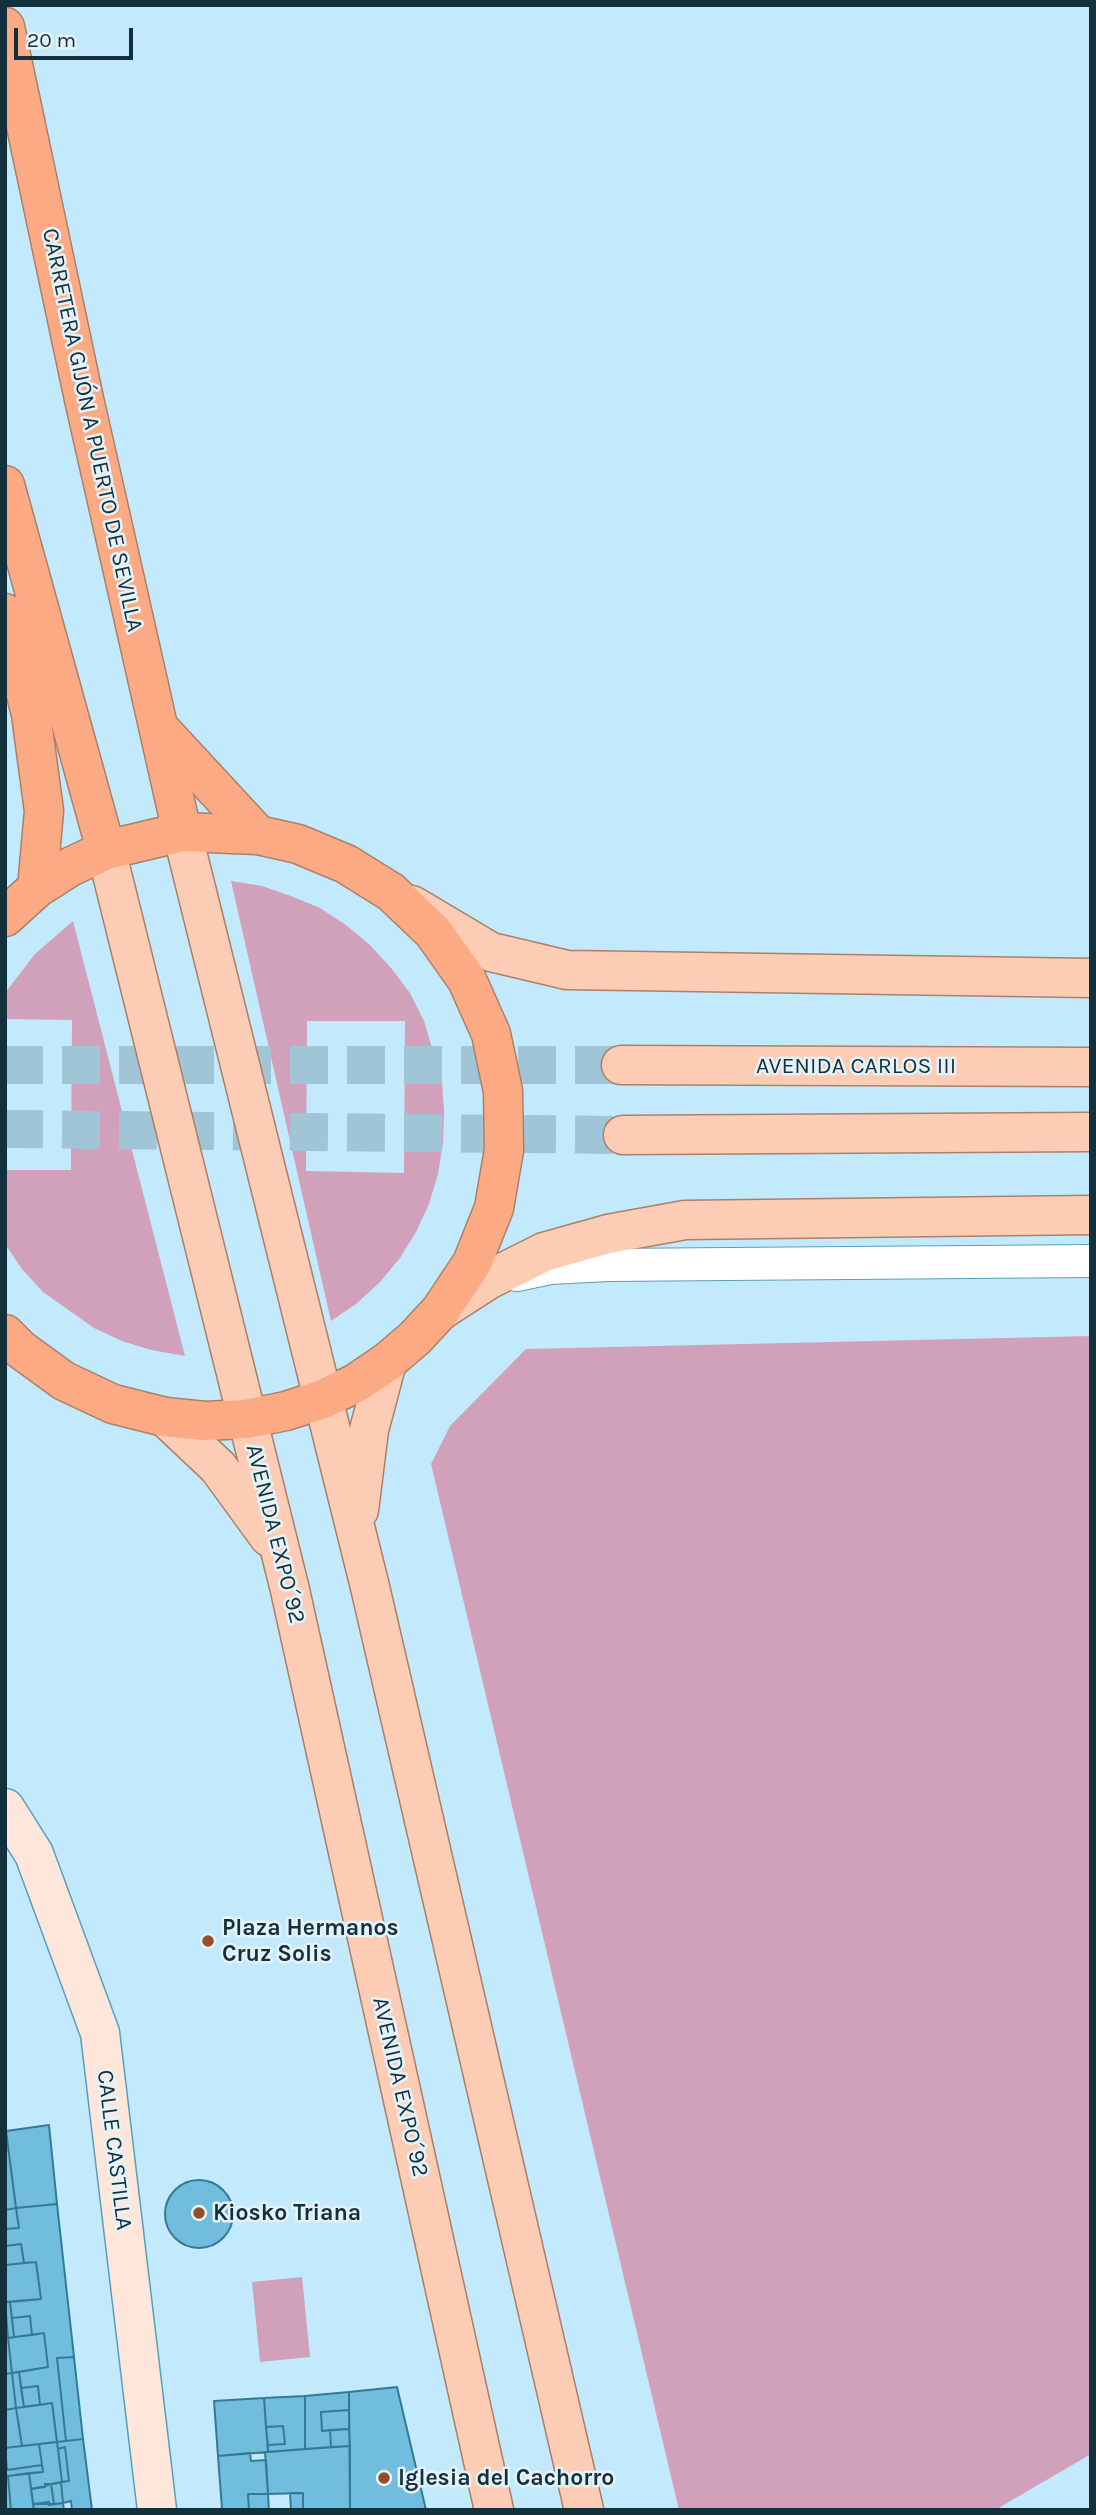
<!DOCTYPE html>
<meta charset="utf-8">
<style>
body{margin:0}
#map{position:relative;width:1096px;height:2515px;overflow:hidden;background:#c2eafc;font-family:Karla,sans-serif}
canvas{display:block}
.frame{position:absolute;inset:0;border:7px solid #13313c;pointer-events:none}
.scale{position:absolute;left:14px;top:28px;width:119px;height:32px;box-sizing:border-box;border:4px solid #13313c;border-top:0;padding-left:9px;font-size:21px;line-height:24px;white-space:nowrap;color:#13313c;-webkit-text-stroke:5px #e5f3f9;paint-order:stroke}
</style>
<div id="map">
<canvas width="1096" height="2515"></canvas>
<div class="frame"></div>
<div class="scale">20 m</div>
</div>
<script>
const g = document.querySelector('canvas').getContext('2d');
g.lineJoin = 'round';
function fillPath(path, color) { g.fillStyle = color; g.fill(path, 'evenodd'); }
const shape = rows => new Path2D(rows.map(r => 'M' + r).join(''));
function strokePath(path, color, width, dash) { g.strokeStyle = color; g.lineWidth = width; g.lineCap = dash ? 'butt' : 'round'; g.setLineDash(dash || []); g.stroke(path); }
function label(font, color, halo, rows, align = 'center') {
  g.font = font + ' Karla,sans-serif'; g.lineWidth = 5; g.setLineDash([]); g.textBaseline = 'middle'; g.strokeStyle = halo; g.fillStyle = color; for (const [text, x, y, turn = 0] of rows) {
    g.save(); g.translate(x, y); g.rotate((+turn || 0) * Math.PI / 180); g.textAlign = isNaN(turn) ? turn : align; if (halo) g.strokeText(text, 0, 0); g.fillText(text, 0, 0); g.restore();
  }
}
fillPath(shape([
 [231,881,262,886,291,896,320,908,346,925,370,945,391,968,410,993,424,1021,442,1081,444,1112,443,1143,438,1174,429,1204,416,1232,400,1258,380,1282,356,1304,331,1321],
 [307,1021,405,1021,404,1173,306,1171],
 [73,921,185,1356,151,1350,122,1341,94,1328,43,1292,22,1269,5,1244,5,1170,71,1170,72,1020,5,1019,5,993,35,954],
 [1091,1336,1091,2454,995,2510,679,2510,431,1464,450,1426,526,1349],
 [302,2277,310,2357,260,2362,252,2282]
]), '#d1a0ba');
const building = shape([
 [49,2125,57,2204,16,2208,6,2131,49,2125],
 [6,2131,16,2208,5,2210,5,2131,6,2131],
 '165 2214a34 34 0 1 1 68 0a34 34 0 1 1-68 0Z',
 [57,2204,74,2357,57,2358,66,2441,57,2442,52,2403,40,2405,38,2386,21,2388,19,2372,48,2367,44,2333,32,2335,30,2316,12,2318,10,2302,41,2299,36,2262,24,2263,21,2244,5,2246,5,2229,19,2228,16,2208,57,2204],
 [16,2208,19,2228,5,2229,5,2210,16,2208],
 [21,2244,24,2263,6,2265,5,2246,21,2244],
 [36,2262,41,2299,5,2302,5,2265,36,2262],
 [5,2302,10,2302,14,2337,8,2338,5,2302],
 [30,2316,32,2335,14,2337,12,2318,30,2316],
 [44,2333,48,2367,12,2373,8,2338,44,2333],
 [5,2338,8,2338,12,2373,5,2374,5,2338],
 [74,2357,83,2439,66,2441,57,2358,74,2357],
 [17,2372,19,2372,24,2407,16,2408,12,2373,17,2372],
 [12,2373,16,2408,5,2410,5,2374,12,2373],
 [38,2386,40,2405,24,2407,21,2388,38,2386],
 [397,2387,426,2510,350,2510,349,2392,397,2387],
 [349,2392,349,2410,321,2412,322,2431,330,2430,331,2447,305,2449,305,2396,349,2392],
 [305,2396,305,2449,268,2452,268,2445,285,2444,283,2426,266,2427,264,2398,305,2396],
 [264,2398,268,2452,218,2456,214,2401,264,2398],
 [52,2403,57,2442,22,2446,16,2408,52,2403],
 [16,2408,22,2446,5,2448,5,2410,16,2408],
 [349,2410,349,2429,322,2431,321,2412,349,2410],
 [283,2426,285,2444,268,2445,266,2427,283,2426],
 [349,2429,350,2446,331,2447,330,2430,349,2429],
 [83,2439,92,2510,72,2510,71,2501,63,2503,61,2482,69,2481,65,2447,58,2449,57,2442,83,2439],
 [57,2442,62,2482,31,2489,29,2473,43,2472,39,2444,57,2442],
 [39,2444,42,2465,7,2470,5,2448,39,2444],
 [350,2446,350,2510,303,2510,303,2493,268,2494,265,2452,350,2446],
 [65,2447,69,2481,62,2482,58,2449,65,2447],
 [250,2453,251,2461,266,2460,268,2494,248,2494,249,2510,222,2509,218,2456,250,2453],
 [5,2455,7,2470,42,2465,43,2472,8,2476,11,2510,5,2510,5,2455],
 [29,2473,34,2510,11,2510,8,2476,29,2473],
 [61,2482,63,2503,54,2504,51,2484,61,2482],
 [45,2484,51,2484,54,2504,33,2504,31,2489,45,2487,45,2484],
 [290,2493,303,2493,303,2510,291,2510,290,2493],
 [248,2494,268,2494,269,2510,249,2510,248,2494],
 [49,2502,49,2505,63,2503,64,2510,34,2510,33,2504,49,2502]
]);
fillPath(building, '#70bddd');
strokePath(building, '#347a95', 2);
strokePath(shape([
 [5,1065,621,1065],
 [5,1129,623,1135]
]), '#9fc5d6', 38, [38, 19]);
const street = shape([
 [517,1275,550,1268,608,1265,1091,1261]
]);
const secondary = shape([
 [5,1808,34,1854,100,2033,157,2510]
]);
const primary = shape([
 [182,832,370,1587,584,2510],
 [106,850,290,1590,494,2510],
 [412,905,491,952,567,970,1091,978],
 [621,1065,1091,1067],
 [623,1135,1091,1132],
 [440,1311,488,1280,544,1252,608,1234,685,1220,1091,1215],
 [165,1417,218,1467,269,1537],
 [359,1510,369,1430,387,1362]
]);
const highway = shape([
 [5,27,84,399,182,832],
 [5,485,106,850],
 [5,613,31,714,44,811,37,888],
 [159,728,258,835],
 [5,917,37,888,70,867,106,850,182,832,258,835,298,844,346,864,391,892,433,932,467,980,491,1034,503,1091,504,1150,494,1208,472,1263,440,1311,415,1338,387,1362,356,1383,323,1399,286,1411,246,1419,205,1421,165,1417,113,1404,64,1381,20,1349,5,1334]
]);
strokePath(street, '#5a9fbb', 34);
strokePath(secondary, '#5a9fbb', 41);
strokePath(primary, '#aa806a', 41);
strokePath(highway, '#aa806a', 41);
strokePath(street, '#fff', 32);
strokePath(secondary, '#fee6da', 38);
strokePath(primary, '#fdccb5', 38);
strokePath(highway, '#fcaa83', 38);
for (const [x, y, r, color] of [
 [208,1941,7,"#954e29"],
 [199,2213,7,"#954e29"],
 [384,2478,7,"#954e29"]
]) { const dot = new Path2D(); dot.arc(x, y, r, 0, 2 * Math.PI); g.fillStyle = color; g.fill(dot); strokePath(dot, '#e5f3f9', 2.5); }
label('23px', '#13313c', '#e5f3f9', [
 ["CARRETERA GIJÓN A PUERTO DE SEVILLA",92,430,78],
 ["AVENIDA CARLOS III",856,1066],
 ["AVENIDA EXPO´92",275,1534,76],
 ["AVENIDA EXPO´92",400,2087,77],
 ["CALLE CASTILLA",114,2150,83]
]);
label('bold 23px', '#13313c', '#e5f3f9', [
 ["Plaza Hermanos",222,1928],
 ["Cruz Solis",222,1954],
 ["Kiosko Triana",213,2213],
 ["Iglesia del Cachorro",398,2478]
], 'left');
</script>
